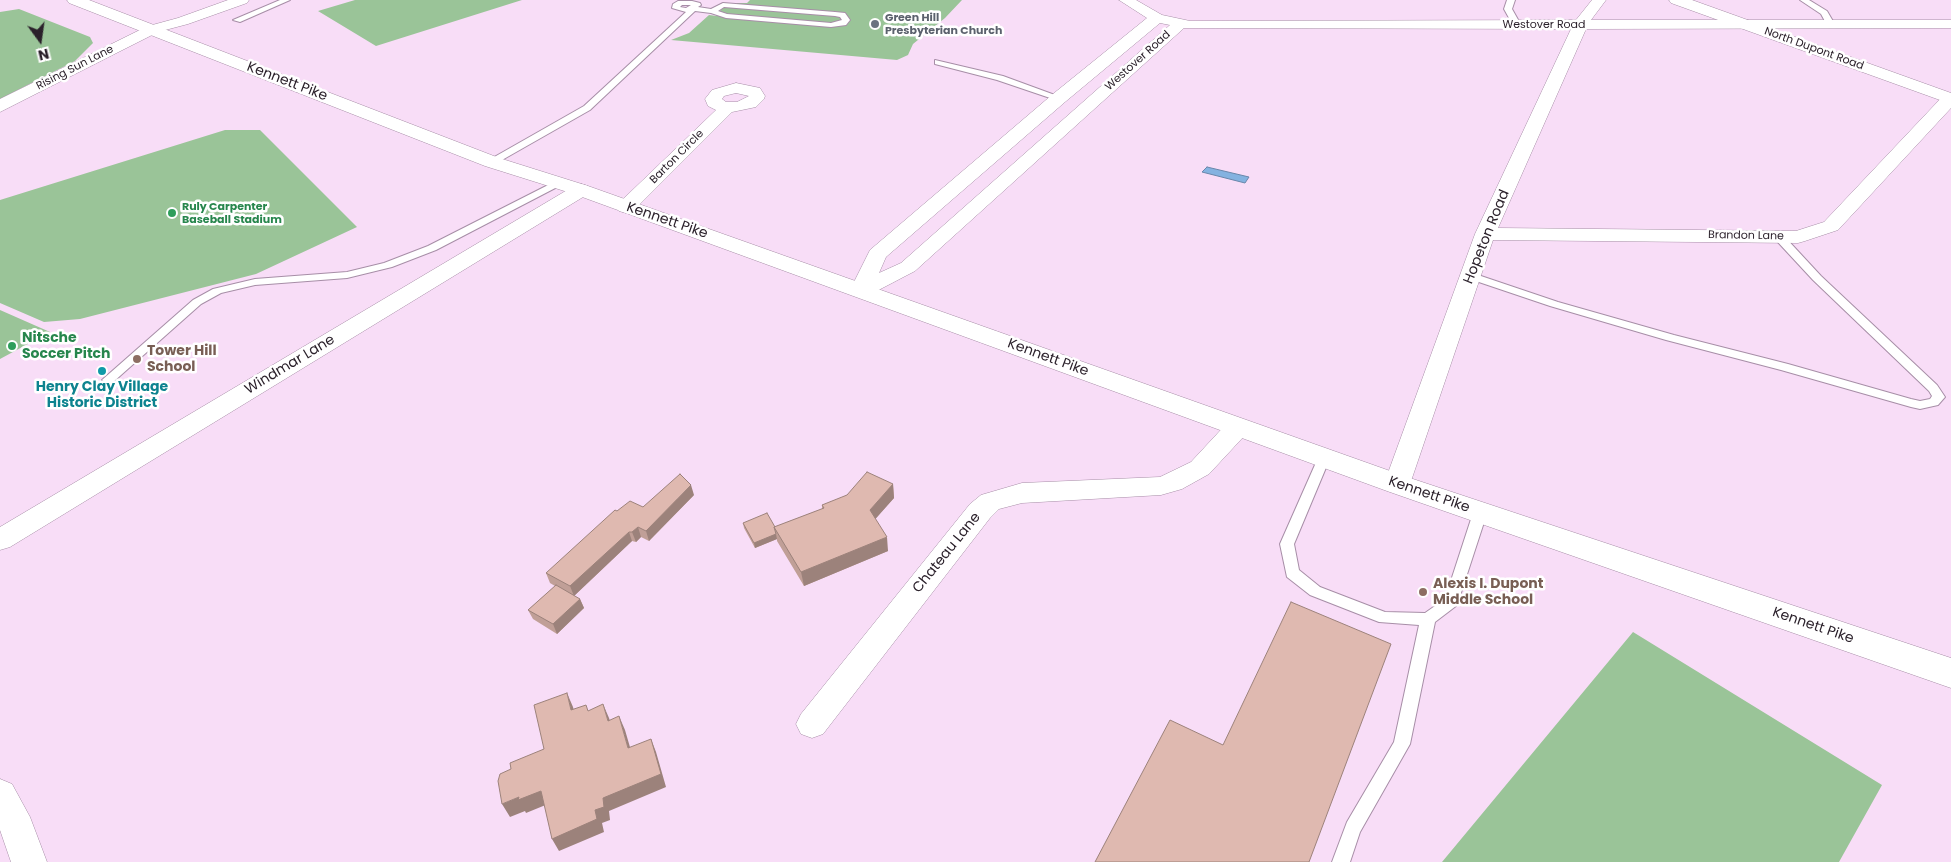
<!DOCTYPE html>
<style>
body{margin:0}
#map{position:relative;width:1951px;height:862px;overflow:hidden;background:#f8ddf7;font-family:Poppins,sans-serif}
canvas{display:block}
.north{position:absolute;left:15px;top:15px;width:50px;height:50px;-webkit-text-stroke:4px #fff;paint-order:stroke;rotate:166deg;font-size:14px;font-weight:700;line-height:20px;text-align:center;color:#2b212b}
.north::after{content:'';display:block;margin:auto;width:18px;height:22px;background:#2b212b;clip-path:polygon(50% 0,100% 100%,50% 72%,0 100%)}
</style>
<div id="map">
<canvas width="1951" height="862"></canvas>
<div class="north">N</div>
</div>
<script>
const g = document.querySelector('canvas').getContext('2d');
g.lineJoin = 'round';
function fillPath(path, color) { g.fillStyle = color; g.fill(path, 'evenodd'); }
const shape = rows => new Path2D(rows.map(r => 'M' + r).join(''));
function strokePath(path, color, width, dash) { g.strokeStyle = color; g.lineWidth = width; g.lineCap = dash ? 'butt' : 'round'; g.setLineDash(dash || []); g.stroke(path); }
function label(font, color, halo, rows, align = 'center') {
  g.font = font + ' Poppins,sans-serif'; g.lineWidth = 5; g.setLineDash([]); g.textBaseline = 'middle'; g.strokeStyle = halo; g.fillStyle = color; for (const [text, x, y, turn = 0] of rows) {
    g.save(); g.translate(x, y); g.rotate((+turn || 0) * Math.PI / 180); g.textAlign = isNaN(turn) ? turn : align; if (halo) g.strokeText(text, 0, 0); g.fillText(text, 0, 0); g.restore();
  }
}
fillPath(shape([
 [355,0,522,0,376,46,318,11],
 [750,0,962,0,945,18,913,44,908,55,897,60,671,40,689,33,709,15,717,16,722,8,735,7,737,3,747,3],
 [19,9,90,37,93,43,75,61,0,99,0,12],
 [225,130,260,130,357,227,256,274,80,319,44,322,0,303,0,200],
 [0,310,50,332,0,359],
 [1633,632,1882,785,1839,862,1442,862]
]), '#9ac498');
const water = shape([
 [1207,167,1249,177,1245,183,1202,172,1207,167]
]);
fillPath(water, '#84b2e0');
strokePath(water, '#6986aa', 1);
const lane = shape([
 [280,0,290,0,240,22,233,20,280,0],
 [1507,0,1515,0,1512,9,1521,25,1520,27,1514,27,1504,9,1507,0],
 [1800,0,1809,0,1827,11,1834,23,1833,25,1827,25,1821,14,1800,0],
 [678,1,692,1,700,3,701,5,698,7,711,9,723,3,835,12,845,13,850,20,846,25,831,27,726,18,711,13,695,11,590,110,495,164,489,164,489,160,584,106,686,12,672,8,673,4,678,1],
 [682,5,691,5,686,8,680,7,682,5],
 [724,7,835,16,840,17,842,20,831,23,727,14,718,11,724,7],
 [935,60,1003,76,1063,98,1056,100,997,80,935,64,935,60],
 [558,180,563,183,561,185,436,250,392,267,347,278,255,285,221,293,201,304,112,383,108,384,102,380,193,300,213,289,255,279,347,272,384,263,428,246,558,180],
 [1779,234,1783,235,1821,276,1937,385,1945,397,1938,405,1920,409,1911,407,1781,370,1666,340,1550,306,1467,278,1466,276,1467,274,1475,274,1558,302,1674,335,1788,364,1911,399,1920,401,1930,399,1932,396,1929,391,1813,280,1775,239,1775,235,1779,234],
 [1324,454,1329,455,1330,458,1294,544,1299,570,1320,587,1385,612,1425,613,1445,599,1473,513,1475,509,1480,508,1485,509,1487,513,1458,602,1456,606,1435,622,1410,744,1360,832,1350,862,1332,862,1347,822,1394,742,1419,625,1379,622,1310,595,1287,577,1280,544,1318,458,1319,455,1324,454]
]);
const street = shape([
 [228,0,249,0,247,3,188,24,150,34,145,33,143,30,145,27,178,18,228,0],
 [1119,0,1136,0,1162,15,1190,21,1576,20,1592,0,1606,0,1591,20,1951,20,1951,28,1586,29,1498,228,1796,231,1824,222,1944,95,1951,94,1951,108,1838,230,1805,241,1798,243,1493,240,1410,484,1406,491,1397,493,1388,491,1384,484,1475,234,1571,29,1184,28,915,271,869,295,861,296,853,295,850,290,870,250,1053,94,1147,18,1119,0],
 [1160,23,1170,25,901,263,879,273,886,257,1065,102,1160,23],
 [736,83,760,88,765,96,764,99,756,107,732,112,633,211,626,213,619,211,616,207,619,203,716,110,708,106,705,99,712,90,736,83],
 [736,93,749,96,737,102,726,102,722,99,724,96,736,93],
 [581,184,588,186,590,190,588,194,10,547,0,550,0,527,574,186,581,184],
 [1238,419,1247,421,1250,427,1247,433,1209,474,1182,489,1161,495,1022,503,999,509,990,518,823,734,812,738,801,734,796,724,801,714,970,504,981,495,1022,483,1160,477,1191,462,1229,421,1238,419],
 [0,779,12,784,30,817,47,862,11,862,0,830,0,779]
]);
const secondary = shape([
 [1669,0,1692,0,1951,93,1951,104,1671,3,1669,0],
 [150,25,156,27,158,30,156,33,0,112,0,99,150,25]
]);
const primary = shape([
 [67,0,89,0,499,158,588,186,1407,477,1951,658,1951,688,1387,491,574,194,485,166,69,3,67,0]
]);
strokePath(lane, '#a78ea7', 2);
strokePath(street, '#a78ea7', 1);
strokePath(secondary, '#a78ea7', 1);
strokePath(primary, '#a78ea7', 1);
fillPath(lane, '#fff');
fillPath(street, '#fff');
fillPath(secondary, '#fff');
fillPath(primary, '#fff');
fillPath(shape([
 [893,484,894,498,875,519,888,551,804,586,777,541,777,539,755,548,744,528,743,523,775,527,822,509,822,505],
 [694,495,649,541,641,537,636,542,632,541,574,596,580,599,584,608,557,634,533,619,528,610,555,586,550,583,546,573,643,507]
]), '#c09f97');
fillPath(shape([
 [893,484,894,498,871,524,870,510],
 [691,485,694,495,649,541,646,531],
 [638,527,641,537,636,542,632,532],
 [629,532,632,541,574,596,570,586],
 [776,534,777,539,755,548,754,543],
 [887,537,888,551,804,586,801,572],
 [580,599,584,608,557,634,553,624],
 [567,693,573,707,577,724,571,710],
 [603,704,609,718,614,734,608,721],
 [619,716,625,730,634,761,628,748],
 [651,739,656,752,666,787,609,811,610,820,602,823,604,832,559,851,552,839,595,810,603,798],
 [541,791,548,804,526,813,525,811,510,817,502,804,519,797]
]), '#9c827b');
const building = shape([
 [867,472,893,484,870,510,887,537,801,572,774,527,824,508,822,505,847,495,867,472],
 [680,474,691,485,646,531,638,527,632,532,629,532,570,586,546,573,615,510,617,511,630,501,643,507,680,474],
 [767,513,775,527,774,527,776,534,754,543,743,523,767,513],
 [556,585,580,599,553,624,528,610,556,585],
 [1291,602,1391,644,1309,862,1095,862,1170,720,1223,745,1291,602],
 [567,693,571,710,586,705,588,711,603,704,608,721,619,716,628,748,651,739,661,774,603,798,604,807,595,810,597,819,552,839,541,791,518,800,519,797,502,804,498,781,500,774,511,769,510,763,544,749,534,705,567,693]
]);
fillPath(building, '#dfb9b0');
strokePath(building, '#9c827b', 1);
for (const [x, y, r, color] of [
 [875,24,5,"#6b7280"],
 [172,213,5,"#2e9e5b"],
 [12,346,5,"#2e9e5b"],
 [137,359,5,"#8d6e63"],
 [102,371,5,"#0f9aa8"],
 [1423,592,5,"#8d6e63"]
]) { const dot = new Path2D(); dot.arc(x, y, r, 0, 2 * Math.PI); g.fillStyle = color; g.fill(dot); strokePath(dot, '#fff', 2); }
label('bold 11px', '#5b616d', '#fff', [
 ["Green Hill",885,18],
 ["Presbyterian Church",885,31]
], 'left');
label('11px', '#2b212b', '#fff', [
 ["Westover Road",1544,25],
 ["North Dupont Road",1814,49,20],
 ["Westover Road",1138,61,-42],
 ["Rising Sun Lane",75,68,-27],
 ["Barton Circle",677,157,-45],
 ["Brandon Lane",1746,236,1]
]);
label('bold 11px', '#27864d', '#fff', [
 ["Ruly Carpenter",182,207],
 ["Baseball Stadium",182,220]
], 'left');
label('14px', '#2b212b', '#fff', [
 ["Kennett Pike",287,82,21],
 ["Kennett Pike",667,221,19],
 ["Hopeton Road",1487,237,-68],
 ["Kennett Pike",1048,358,20],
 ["Windmar Lane",290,365,-31],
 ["Kennett Pike",1429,495,19],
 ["Chateau Lane",947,553,-51],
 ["Kennett Pike",1813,626,19]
]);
label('bold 14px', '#27864d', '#fff', [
 ["Nitsche",22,338],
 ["Soccer Pitch",22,354]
], 'left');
label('bold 14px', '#785e54', '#fff', [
 ["Tower Hill",147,351],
 ["School",147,367],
 ["Alexis I. Dupont",1433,584],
 ["Middle School",1433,600]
], 'left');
label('bold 14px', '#0d838f', '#fff', [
 ["Henry Clay Village",102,387],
 ["Historic District",102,403]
]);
</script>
